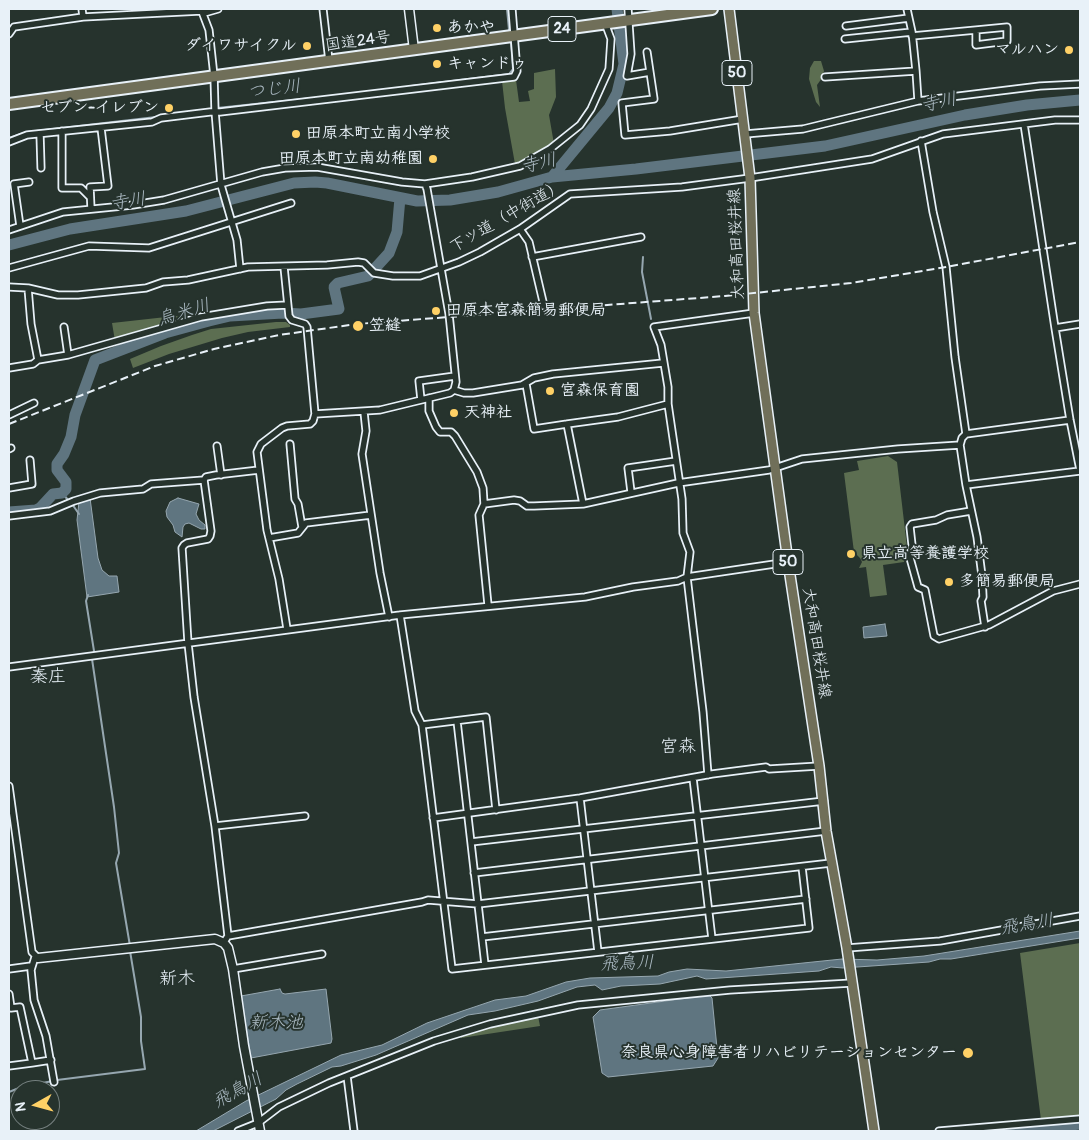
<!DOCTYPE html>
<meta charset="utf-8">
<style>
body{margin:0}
#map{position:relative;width:1089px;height:1140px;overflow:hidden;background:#26332d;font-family:Pangolin,sans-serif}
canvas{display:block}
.frame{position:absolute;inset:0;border:10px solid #e8f1f8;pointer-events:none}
.north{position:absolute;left:10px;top:1080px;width:50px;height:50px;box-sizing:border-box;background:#26332d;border:1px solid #747f7e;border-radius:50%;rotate:263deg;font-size:14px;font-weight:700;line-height:20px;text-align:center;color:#e8f1f8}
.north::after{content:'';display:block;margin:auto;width:18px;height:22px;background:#ffd166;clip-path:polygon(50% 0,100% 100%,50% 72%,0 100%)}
</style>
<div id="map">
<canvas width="1089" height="1140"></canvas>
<div class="frame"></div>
<div class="north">N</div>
</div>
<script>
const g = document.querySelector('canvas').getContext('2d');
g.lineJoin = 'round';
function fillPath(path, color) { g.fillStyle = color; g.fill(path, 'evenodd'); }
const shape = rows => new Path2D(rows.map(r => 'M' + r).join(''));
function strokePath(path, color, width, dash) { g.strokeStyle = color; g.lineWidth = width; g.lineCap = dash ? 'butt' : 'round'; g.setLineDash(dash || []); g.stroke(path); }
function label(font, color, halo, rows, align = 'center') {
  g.font = font + ' Pangolin,"Klee One",sans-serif'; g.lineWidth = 4; g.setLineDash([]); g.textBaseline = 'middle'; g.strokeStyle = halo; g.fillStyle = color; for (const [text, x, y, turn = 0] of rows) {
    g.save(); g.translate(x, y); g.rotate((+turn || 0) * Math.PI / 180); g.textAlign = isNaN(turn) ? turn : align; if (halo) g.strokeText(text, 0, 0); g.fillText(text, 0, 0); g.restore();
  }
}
fillPath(shape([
 [814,61,821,61,824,71,822,78,817,85,820,107,816,102,809,79,810,68],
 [555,69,556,97,549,115,554,144,523,162,515,164,505,108,502,81,516,80,519,102,530,101,528,91,534,89,534,73],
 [175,316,179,316,179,319,115,341,112,323],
 [276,322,286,322,290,325,290,327,248,332,222,338,169,354,133,368,130,359,161,346,192,335,211,329],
 [888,456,897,462,907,547,904,562,883,565,887,595,870,597,866,567,859,568,862,562,860,558,854,552,844,473,859,470,857,461],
 [1080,943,1080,1115,1041,1120,1020,953],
 [538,1016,540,1026,461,1038,461,1035]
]), '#5c6e51');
const water = shape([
 [90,498,98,558,102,570,109,576,117,576,119,592,87,597,77,520,79,502,90,498],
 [178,498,199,504,196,514,199,520,205,525,205,529,201,529,189,523,185,524,183,527,182,537,175,532,173,525,167,517,166,511,170,502,178,498],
 [885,624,887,636,864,638,863,627,885,624],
 [1080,931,1080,938,951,959,940,959,929,962,843,968,831,967,819,971,706,979,697,976,660,984,621,986,602,990,595,985,577,987,538,1001,495,1011,468,1015,376,1055,341,1066,332,1067,297,1084,286,1090,276,1099,213,1131,196,1131,246,1101,341,1055,382,1045,427,1023,495,1000,526,996,566,982,590,978,658,976,669,972,687,969,726,971,842,959,877,960,924,956,1080,931],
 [280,989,282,993,285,994,326,989,332,1039,331,1043,251,1058,241,996,280,989],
 [709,995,712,998,718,1058,713,1066,608,1077,602,1073,593,1017,600,1010,709,995]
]);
fillPath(water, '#5f7580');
strokePath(water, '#96a7b0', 1);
strokePath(shape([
 [507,9,509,30],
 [411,86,509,74,513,69,511,41],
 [217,108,312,98],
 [195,111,213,109],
 [9,138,27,132,156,117],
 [643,257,642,272,651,319],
 [62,493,69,501],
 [72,504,79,514],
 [88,595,86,601,94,651,92,659,114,807,119,853,116,863,130,946],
 [9,1092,19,1088,57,1080,145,1069,141,1041,141,1017,130,951]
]), '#96a7b0', 2);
strokePath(shape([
 [552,177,609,108,617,93,624,64,617,9],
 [9,245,70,229,186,211,294,183,315,182,327,183,417,201,450,200,498,192,552,177,636,169,825,146,965,115,1027,105,1080,100],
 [9,512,36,510,40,508,53,494,62,493,66,489,66,482,57,470,57,464,64,454,71,437,75,415,95,360,165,333,209,321,230,316,283,313,301,314,339,309,334,287,338,283,368,276,389,253,397,232,400,198],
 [1007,1131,1080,1124]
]), '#5f7580', 11);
const street = shape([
 [82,9,83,17],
 [201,9,209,30,214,76,215,111,221,185,237,240,240,269],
 [323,9,329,61],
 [628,9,631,54,627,76,650,72],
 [204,13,218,9],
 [846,26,909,18],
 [9,34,14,27,83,17,201,11],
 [912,36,976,30,1007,27,1007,41,976,45,976,30],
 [845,39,912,32],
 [647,52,654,99,622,103,625,135,670,131,743,119],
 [916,71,918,101],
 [825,77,916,71,912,32,907,9],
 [1024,124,1055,328,1070,420,1080,470],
 [62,131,62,188,81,188,90,197],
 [40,134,41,168],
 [745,134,803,129,918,101,1040,86,1080,84],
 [921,141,933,212,946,267,955,357,966,434],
 [9,142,27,135,152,122,161,118,210,112,220,112,514,77,517,71,512,9],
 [425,184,427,189,449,314,456,382,454,390],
 [91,209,90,187,108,186,101,128],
 [20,226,14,184,29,182],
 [520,229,529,242,544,306],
 [9,230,63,212,133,205,164,200,262,172,285,168,317,167,402,182,425,184,472,177,520,166,550,149,580,125,591,109,609,69,611,39,605,23],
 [532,257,641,237],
 [284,267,289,316,292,320,305,324,307,327,315,414,313,421,310,424,287,426,282,428,261,444,257,452,267,530,279,579,287,629],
 [9,268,89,246,149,248,291,203],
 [9,287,28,288,58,295,78,295,146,288,163,282,188,280,248,267,327,265,358,262,364,263,374,273,393,276,420,276,459,262,480,252,520,229,570,194,682,187,750,178,872,159,943,134,1055,120,1080,120],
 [28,288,31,324,38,360],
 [64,327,68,355],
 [1055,328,1080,324],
 [9,368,33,364,38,360,68,355,201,317,267,306,287,305],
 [526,384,534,429,567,424],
 [429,398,429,411,436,427,440,432,451,432,455,436,477,472,483,488,484,504,479,515,488,605],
 [421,400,419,381,455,376],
 [364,412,366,431,362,454,380,573,389,617],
 [315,414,380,410,450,393,454,390,464,393,473,393,522,385,534,378,553,374,663,363],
 [9,415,34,403],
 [290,444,295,499,298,504,302,527],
 [217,446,221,475],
 [9,449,11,448],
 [966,485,1080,471],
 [9,488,32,484,30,460],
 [631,492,628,468,676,461],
 [484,504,514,500,520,501,527,506,534,506,583,504,678,483,769,470,802,459,898,449,960,445],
 [583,504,567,424,618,417,668,404],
 [971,511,947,515,936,520,912,524,910,527,912,545,910,558,918,587,925,590,934,636,939,639,946,637,989,625,1053,591,1080,584],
 [9,516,50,511,74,501,100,493,143,489,151,484,204,480],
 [269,538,298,533,306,523,371,515],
 [400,615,415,711,422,725,452,969,809,928,802,867],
 [985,627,981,601,983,597,982,576,977,537,966,485,960,445,962,438,966,434,1070,420],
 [9,667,400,615,585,597,633,587,678,581,687,577,788,562],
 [457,721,485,965],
 [422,725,486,717,496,810],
 [708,775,703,712,687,577,690,552,683,533,682,499,668,404,668,387,661,345,654,327,754,313],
 [693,778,712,939],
 [9,786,32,952,38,958],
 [580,798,598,952],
 [433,818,580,798,712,774,766,767,769,769,819,766],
 [215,826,305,816],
 [471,842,824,801],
 [474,873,826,831],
 [228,936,422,902,428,900,478,904,831,863],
 [482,937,806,899],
 [226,939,228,936,215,826,194,697,188,643,182,548,184,545,187,543,208,539,210,536,211,531,204,480,206,477,216,475,259,470],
 [847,948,940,941,1080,916],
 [35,957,31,970,34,1000,46,1036,54,1082],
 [9,969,31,966],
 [233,969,322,954],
 [9,994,11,1008,20,1007,32,1063,51,1060],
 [9,1066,32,1063],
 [347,1076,354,1131],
 [238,1131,258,1123,279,1107,329,1083,434,1041,490,1024,578,1005,730,990,852,983],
 [939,1131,1080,1119]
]);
const secondary = shape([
 [409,9,414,50],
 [38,958,215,939,224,943,228,948,233,969,244,1046,260,1131]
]);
const primary = shape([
 [729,9,750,178,754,313,788,562,819,766,826,831,847,948,874,1131]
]);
const highway = shape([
 [9,104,712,9]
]);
strokePath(street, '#e8f1f8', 9);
strokePath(secondary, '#e8f1f8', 11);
strokePath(primary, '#e8f1f8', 12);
strokePath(highway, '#e8f1f8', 14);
strokePath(street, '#26332d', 5.5);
strokePath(secondary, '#26332d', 8);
strokePath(primary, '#706f59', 9);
strokePath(highway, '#706f59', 10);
strokePath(shape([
 [9,424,155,366,214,349,279,335,357,324,725,296,851,283,946,267,1080,242]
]), '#e8f1f8', 2, [8, 4]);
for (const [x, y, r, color] of [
 [437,28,5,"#ffd166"],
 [307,46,5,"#ffd166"],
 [1069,50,5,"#ffd166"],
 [437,64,5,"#ffd166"],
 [169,108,5,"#ffd166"],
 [296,134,5,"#ffd166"],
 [433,159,5,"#ffd166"],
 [436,311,5,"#ffd166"],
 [358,326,6,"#ffd166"],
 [550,391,5,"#ffd166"],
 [454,413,5,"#ffd166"],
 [851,554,5,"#ffd166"],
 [949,582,5,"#ffd166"],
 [968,1053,6,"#ffd166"]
]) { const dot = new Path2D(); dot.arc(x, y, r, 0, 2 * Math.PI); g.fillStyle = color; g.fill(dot); strokePath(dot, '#26332d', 2); }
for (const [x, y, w] of [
 [562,29,28],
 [737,73,30],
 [788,562,30]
]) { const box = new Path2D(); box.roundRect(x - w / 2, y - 12.5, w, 25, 4); g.fillStyle = '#26332d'; g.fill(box); strokePath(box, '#e8f1f8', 1); }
label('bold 15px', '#e8f1f8', null, [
 ["24",562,29],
 ["50",737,73],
 ["50",788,562]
]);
label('bold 16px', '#e8f1f8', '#26332d', [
 ["あかや",447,28],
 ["ダイワサイクル",297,46,"right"],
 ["マルハン",1059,50,"right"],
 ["キャンドゥ",447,64],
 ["セブン-イレブン",159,108,"right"],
 ["田原本町立南小学校",306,134],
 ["田原本町立南幼稚園",423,159,"right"],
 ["田原本宮森簡易郵便局",446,311],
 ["笠縫",369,326],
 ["宮森保育園",560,391],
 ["天神社",464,413],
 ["県立高等養護学校",861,554],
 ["多簡易郵便局",959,582],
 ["奈良県心身障害者リハビリテーションセンター",957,1053,"right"]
], 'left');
label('16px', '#e8f1f8', '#26332d', [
 ["国道24号",358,42,-8],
 ["下ツ道（中街道）",507,217,-30],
 ["大和高田桜井線",737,244,-92],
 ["大和高田桜井線",816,643,81]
]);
label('italic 18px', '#aab9c2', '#26332d', [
 ["つじ川",274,90,-7],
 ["寺川",939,103,-12],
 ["寺川",539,164,-13],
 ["寺川",128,202,-9],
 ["烏米川",184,313,-17],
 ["飛鳥川",1027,925,-9],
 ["飛鳥川",627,964,-2],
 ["新木池",276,1023],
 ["飛鳥川",238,1091,-29]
]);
label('18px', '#e8f1f8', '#26332d', [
 ["秦庄",48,677],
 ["宮森",678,747],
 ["新木",177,979]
]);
</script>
